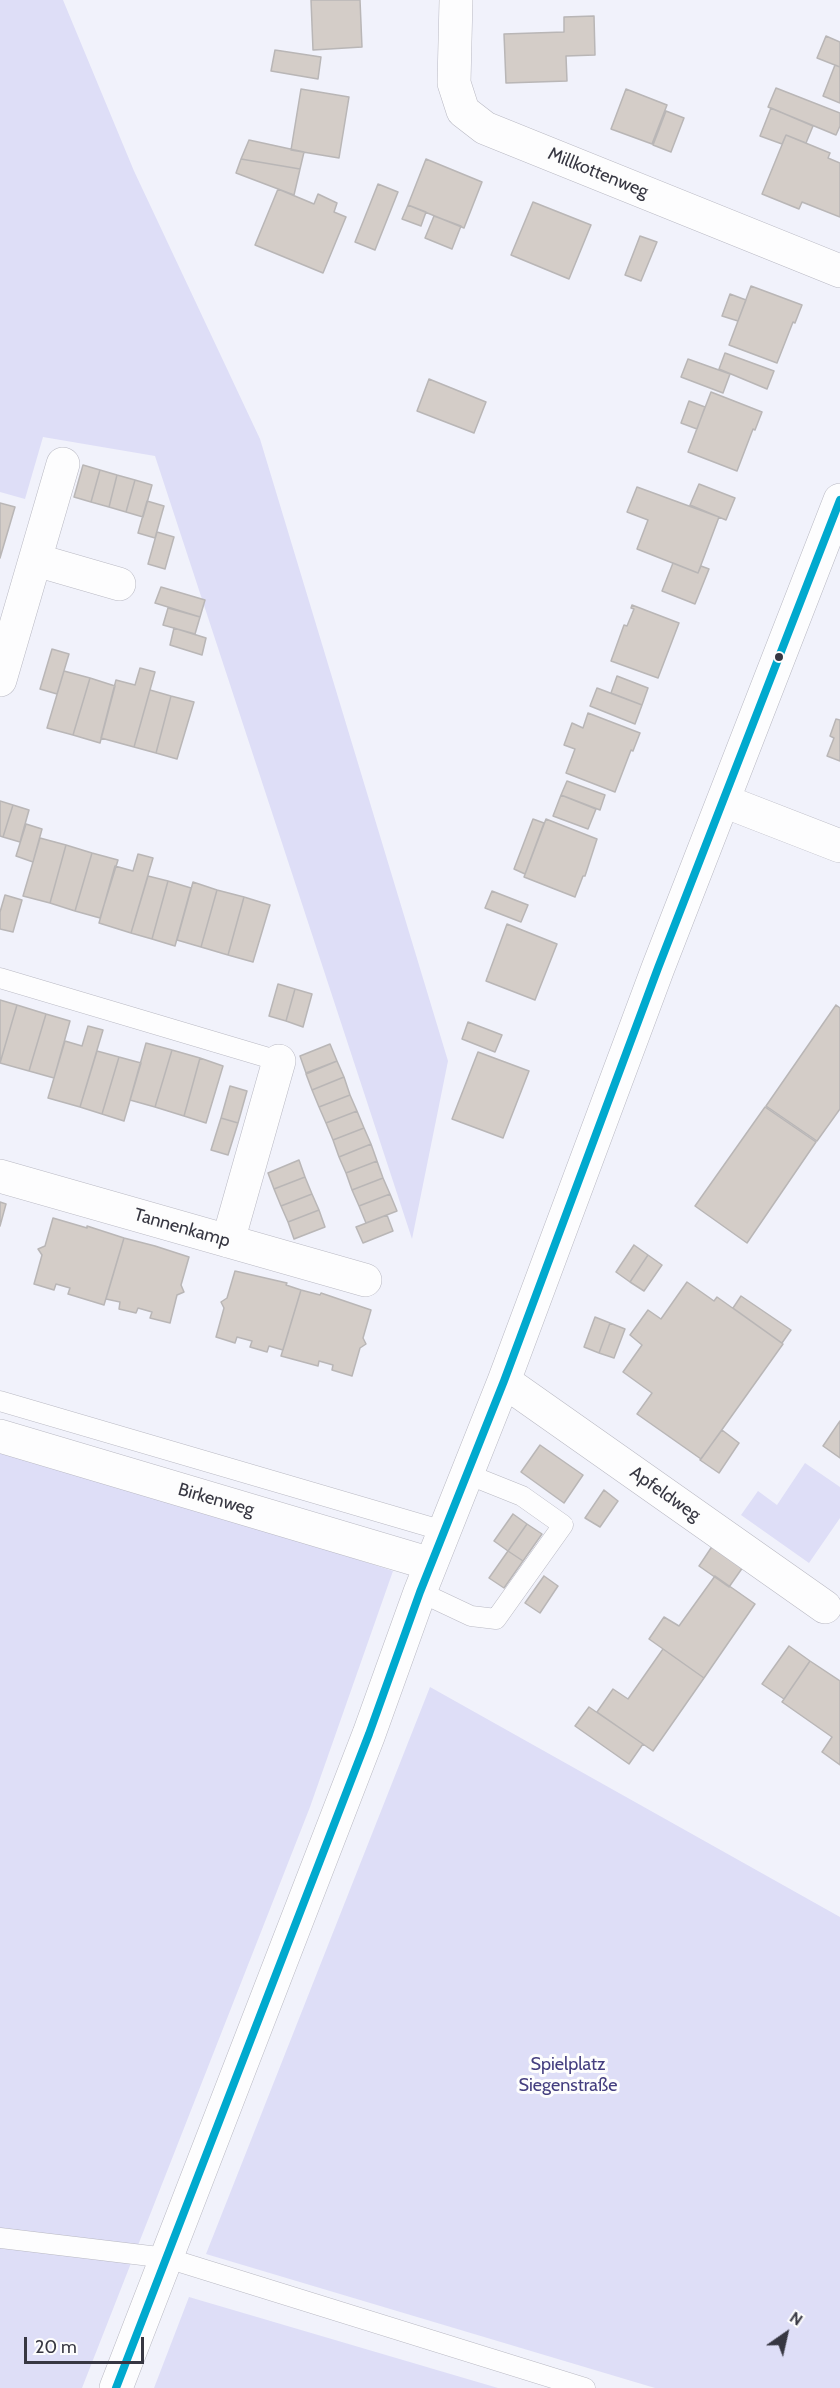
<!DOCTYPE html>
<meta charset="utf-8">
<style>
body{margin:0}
#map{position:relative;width:840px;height:2388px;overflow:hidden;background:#f1f2fb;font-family:Cabin,sans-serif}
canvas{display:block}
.north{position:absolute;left:756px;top:2304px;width:60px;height:60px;-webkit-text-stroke:4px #fdfdfd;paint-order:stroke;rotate:34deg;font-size:16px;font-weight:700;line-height:24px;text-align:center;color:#373742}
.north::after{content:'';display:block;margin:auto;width:21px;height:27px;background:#373742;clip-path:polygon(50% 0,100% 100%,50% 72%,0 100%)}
.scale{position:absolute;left:24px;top:2337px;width:120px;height:27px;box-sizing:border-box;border:3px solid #373742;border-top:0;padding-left:8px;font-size:18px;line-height:21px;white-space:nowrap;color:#373742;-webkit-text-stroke:4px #fdfdfd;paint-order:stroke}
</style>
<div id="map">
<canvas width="840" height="2388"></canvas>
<div class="north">N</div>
<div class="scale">20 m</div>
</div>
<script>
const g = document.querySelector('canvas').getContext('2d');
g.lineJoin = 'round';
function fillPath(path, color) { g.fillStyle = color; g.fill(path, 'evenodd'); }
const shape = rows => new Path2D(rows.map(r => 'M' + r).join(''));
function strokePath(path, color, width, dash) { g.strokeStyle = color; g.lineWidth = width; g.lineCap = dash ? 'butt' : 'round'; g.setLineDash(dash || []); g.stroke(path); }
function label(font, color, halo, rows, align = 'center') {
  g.font = font + ' Cabin,sans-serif'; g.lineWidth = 6; g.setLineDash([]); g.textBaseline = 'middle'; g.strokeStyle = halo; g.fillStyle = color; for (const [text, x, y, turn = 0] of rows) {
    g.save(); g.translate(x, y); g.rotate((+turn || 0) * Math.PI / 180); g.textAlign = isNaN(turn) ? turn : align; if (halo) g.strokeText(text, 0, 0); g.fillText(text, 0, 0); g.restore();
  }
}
fillPath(shape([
 [0,0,63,0,134,171,260,439,448,1061,412,1239,155,456,43,437,25,499,0,492],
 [0,1444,393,1571,310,1807,82,2388,0,2388],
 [805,1463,840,1487,840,1518,809,1563,741,1515,758,1491,777,1505],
 [430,1687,840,1917,840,2388,655,2388,206,2254],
 [189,2297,498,2388,154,2388]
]), '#dedef7');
const building = shape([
 [311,0,360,0,362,47,313,50,311,0],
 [594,16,595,55,566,56,567,81,506,83,504,34,564,32,564,17,594,16],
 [826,36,840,42,840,67,817,58,826,36],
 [275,50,321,57,318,79,271,71,275,50],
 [835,65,840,67,840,103,823,96,835,65],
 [776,88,840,113,840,126,836,135,768,107,776,88],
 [301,89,349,97,339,158,291,150,301,89],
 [626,89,667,105,652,144,611,129,626,89],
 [771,108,813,126,806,143,786,135,782,144,760,136,771,108],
 [666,111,684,118,671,152,653,145,666,111],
 [786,135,830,153,828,158,840,163,840,217,802,202,799,209,762,194,786,135],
 [249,140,304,152,300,169,241,159,249,140],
 [241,159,300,169,294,195,236,173,241,159],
 [426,159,482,182,464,228,408,205,426,159],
 [378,184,398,192,375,250,355,242,378,184],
 [278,189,314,204,318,194,337,203,334,212,346,217,323,273,255,245,278,189],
 [533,202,591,225,569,279,511,255,533,202],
 [408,205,426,212,421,226,402,219,408,205],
 [434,216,461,226,452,249,425,238,434,216],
 [640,236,657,242,641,281,625,275,640,236],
 [751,286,802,305,795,323,793,322,777,363,729,345,751,286],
 [730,294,746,300,738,321,722,316,730,294],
 [725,353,774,371,767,389,719,369,725,353],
 [688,359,730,374,723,393,681,377,688,359],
 [429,379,486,402,474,433,417,411,429,379],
 [711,392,762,412,755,430,753,429,737,471,688,452,711,392],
 [689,401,705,407,697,429,681,423,689,401],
 [83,465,100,470,91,502,74,497,83,465],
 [100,470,117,475,109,507,91,502,100,470],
 [117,475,135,480,126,512,109,507,117,475],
 [135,480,152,485,143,517,126,512,135,480],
 [699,484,735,498,726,520,690,505,699,484],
 [637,487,719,517,698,573,637,549,648,520,627,512,637,487],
 [147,501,164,506,155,538,138,533,147,501],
 [0,503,15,507,0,558,0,503],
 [157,532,174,537,165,569,148,564,157,532],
 [673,563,698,573,701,566,709,569,695,604,662,591,673,563],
 [161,587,205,600,200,617,155,603,161,587],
 [632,605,679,623,658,678,611,661,624,625,627,626,634,609,631,608,632,605],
 [168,608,200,617,195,634,163,625,168,608],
 [174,628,206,638,202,655,170,645,174,628],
 [52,649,69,654,57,694,40,689,52,649],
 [140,668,155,672,134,747,101,738,116,680,135,685,140,668],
 [64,671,90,678,73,735,47,728,64,671],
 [617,676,648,688,642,705,611,693,617,676],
 [90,678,115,686,100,743,73,735,90,678],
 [597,688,642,705,635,724,590,706,597,688],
 [150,690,171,696,156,753,134,747,150,690],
 [171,696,194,702,177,759,156,753,171,696],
 [588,713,640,733,633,751,631,750,615,792,566,773,575,749,564,745,572,723,583,728,588,713],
 [836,719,840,720,840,761,827,756,834,738,830,736,836,719],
 [567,781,605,795,600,810,561,795,567,781],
 [561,795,596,809,588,829,553,816,561,795],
 [0,801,13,805,3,837,0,836,0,801],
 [13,805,29,810,20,842,3,837,13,805],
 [533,819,544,823,525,874,514,869,533,819],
 [546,819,597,839,585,876,583,876,575,897,524,877,546,819],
 [26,824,42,829,33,862,16,856,26,824],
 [40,838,66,845,50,903,23,896,40,838],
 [66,845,92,853,75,911,50,903,66,845],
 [92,853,118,860,100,918,75,911,92,853],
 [138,854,153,858,131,933,99,923,115,866,133,871,138,854],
 [148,876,168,881,152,939,131,933,148,876],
 [168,881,191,888,175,946,152,939,168,881],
 [193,882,217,890,201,947,177,940,193,882],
 [217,890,244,897,228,955,201,947,217,890],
 [492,891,528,905,521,922,485,908,492,891],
 [5,895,22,900,13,932,0,929,0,912,5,895],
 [244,897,270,905,253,962,228,955,244,897],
 [507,924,557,944,535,1000,486,981,507,924],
 [278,984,295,989,286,1021,269,1016,278,984],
 [295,989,312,994,303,1027,286,1021,295,989],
 [0,1000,17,1005,0,1063,0,1000],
 [17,1005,46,1014,29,1071,0,1063,17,1005],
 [836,1005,840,1008,840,1109,817,1141,766,1106,836,1005],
 [46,1014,70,1021,54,1078,29,1071,46,1014],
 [468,1022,502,1035,495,1052,462,1039,468,1022],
 [88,1026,103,1030,80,1107,48,1098,65,1041,82,1046,88,1026],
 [146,1043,172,1050,155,1107,130,1100,146,1043],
 [330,1044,337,1061,306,1073,300,1056,330,1044],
 [172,1050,200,1058,184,1116,155,1107,172,1050],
 [97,1051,119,1057,102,1114,80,1107,97,1051],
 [478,1052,529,1071,503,1138,452,1119,478,1052],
 [119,1057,141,1063,124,1121,102,1114,119,1057],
 [200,1058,223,1066,206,1123,184,1116,200,1058],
 [337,1061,344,1077,312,1090,306,1074,337,1061],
 [344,1077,350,1095,319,1107,312,1090,344,1077],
 [230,1086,247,1091,238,1123,221,1118,230,1086],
 [350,1095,357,1111,326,1123,319,1107,350,1095],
 [765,1107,816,1142,747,1243,695,1206,765,1107],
 [357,1111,364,1128,333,1140,326,1123,357,1111],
 [221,1118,238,1123,228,1155,211,1150,221,1118],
 [364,1128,371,1144,339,1157,333,1140,364,1128],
 [371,1144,377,1161,346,1173,339,1157,371,1144],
 [299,1160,305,1177,274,1189,268,1173,299,1160],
 [377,1161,383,1178,352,1190,346,1173,377,1161],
 [305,1177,312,1194,281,1206,274,1189,305,1177],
 [383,1178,390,1194,359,1206,352,1190,383,1178],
 [312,1194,319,1210,288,1222,281,1206,312,1194],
 [390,1194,397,1211,366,1223,359,1206,390,1194],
 [0,1202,6,1204,0,1226,0,1202],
 [319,1210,325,1227,294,1239,288,1222,319,1210],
 [387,1215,393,1231,363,1243,356,1227,387,1215],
 [53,1218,87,1228,87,1226,124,1238,104,1305,68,1294,70,1288,56,1284,54,1290,34,1284,42,1255,38,1249,45,1246,53,1218],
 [124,1238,155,1246,189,1257,181,1285,184,1292,177,1295,170,1323,150,1318,152,1312,138,1308,136,1313,119,1309,120,1302,106,1299,124,1238],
 [634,1245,648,1255,630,1282,616,1272,634,1245],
 [648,1255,662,1265,644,1291,630,1282,648,1255],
 [235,1271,287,1283,286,1285,301,1290,283,1350,269,1346,267,1352,250,1347,252,1341,237,1337,235,1343,216,1337,224,1308,221,1302,227,1298,235,1271],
 [687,1282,714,1301,717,1297,783,1344,701,1459,637,1414,652,1393,623,1372,642,1345,630,1335,648,1310,661,1319,687,1282],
 [301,1290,320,1295,321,1293,371,1310,363,1338,366,1344,360,1348,352,1376,332,1370,333,1365,319,1361,318,1366,281,1356,301,1290],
 [741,1296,791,1330,782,1343,733,1308,741,1296],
 [595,1317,610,1323,599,1353,584,1347,595,1317],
 [610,1323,625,1329,614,1358,599,1353,610,1323],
 [840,1421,840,1458,823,1446,840,1421],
 [722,1430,739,1443,719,1473,700,1460,722,1430],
 [540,1445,583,1475,564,1503,521,1472,540,1445],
 [604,1490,618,1501,600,1527,585,1518,604,1490],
 [513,1514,527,1524,508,1551,494,1541,513,1514],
 [527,1524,542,1534,523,1561,508,1551,527,1524],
 [713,1545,743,1567,729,1587,699,1566,713,1545],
 [508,1551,523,1561,504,1588,489,1578,508,1551],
 [544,1576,558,1586,540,1613,525,1603,544,1576],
 [715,1576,755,1604,704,1678,649,1639,664,1617,679,1626,715,1576],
 [789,1646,810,1661,784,1699,762,1684,789,1646],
 [663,1649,704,1678,653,1751,597,1712,613,1689,628,1699,663,1649],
 [810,1661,840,1681,840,1765,822,1752,832,1737,782,1702,810,1661],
 [589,1707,643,1744,629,1764,575,1726,589,1707]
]);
fillPath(building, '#d4cdc8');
strokePath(building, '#b9b6b6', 1.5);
const service = shape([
 [0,978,279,1061],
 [0,1401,444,1531],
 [420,1592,471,1616,496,1619,563,1525,522,1496,467,1474],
 [0,2238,167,2258,585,2388]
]);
const minor = shape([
 [456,0,454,83,463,111,485,128,840,271],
 [36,560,119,584],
 [0,680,63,464],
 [724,801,840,846],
 [0,1176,365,1280],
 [228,1241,279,1061],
 [504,1381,825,1607],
 [0,1436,431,1564],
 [116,2388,369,1734,420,1592,504,1381,658,968,840,500]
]);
strokePath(service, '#b9b9c3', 21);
strokePath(minor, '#b9b9c3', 34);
strokePath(service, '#fdfdfe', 20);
strokePath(minor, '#fdfdfe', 33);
strokePath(shape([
 [116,2388,369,1734,420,1592,504,1381,658,968,840,500]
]), '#00a9ce', 8);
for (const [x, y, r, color] of [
 [779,657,5,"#373742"]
]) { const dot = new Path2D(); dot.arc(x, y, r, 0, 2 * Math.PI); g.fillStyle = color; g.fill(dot); strokePath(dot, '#fdfdfd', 2); }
label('18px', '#373742', '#fdfdfd', [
 ["Millkottenweg",598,173,22],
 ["Tannenkamp",182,1228,16],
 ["Apfeldweg",665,1494,35],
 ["Birkenweg",216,1500,16]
]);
label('18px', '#443e7f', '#fdfdfd', [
 ["Spielplatz",568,2065],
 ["Siegenstraße",568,2086]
]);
</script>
